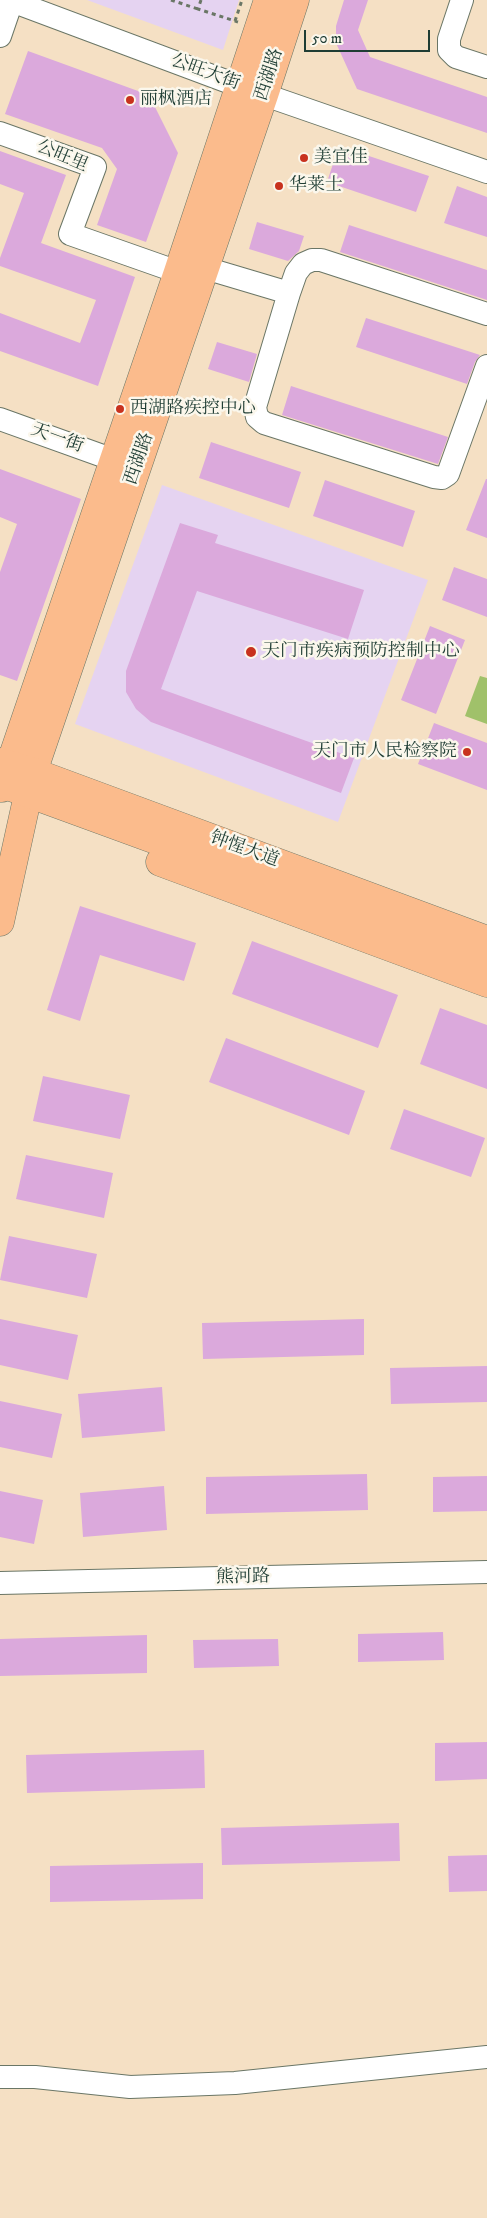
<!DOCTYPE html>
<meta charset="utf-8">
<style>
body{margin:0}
#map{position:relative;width:487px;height:2218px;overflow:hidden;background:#f5e0c4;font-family:"IM FELL DW Pica",serif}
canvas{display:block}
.scale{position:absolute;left:304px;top:30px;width:126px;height:22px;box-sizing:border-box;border:2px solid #1f3d34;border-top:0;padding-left:6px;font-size:15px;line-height:18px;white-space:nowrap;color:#1f3d34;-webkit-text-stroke:4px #fbf7ec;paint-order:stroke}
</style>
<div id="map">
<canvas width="487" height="2218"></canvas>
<div class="scale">50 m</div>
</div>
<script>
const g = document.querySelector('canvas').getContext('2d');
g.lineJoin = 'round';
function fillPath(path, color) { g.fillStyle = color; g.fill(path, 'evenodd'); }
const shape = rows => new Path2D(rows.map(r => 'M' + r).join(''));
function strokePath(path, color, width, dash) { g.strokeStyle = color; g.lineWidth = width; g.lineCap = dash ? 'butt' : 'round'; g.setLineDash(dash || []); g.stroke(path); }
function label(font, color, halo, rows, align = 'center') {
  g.font = font + ' "IM FELL DW Pica","Noto Serif SC",serif'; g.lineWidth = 5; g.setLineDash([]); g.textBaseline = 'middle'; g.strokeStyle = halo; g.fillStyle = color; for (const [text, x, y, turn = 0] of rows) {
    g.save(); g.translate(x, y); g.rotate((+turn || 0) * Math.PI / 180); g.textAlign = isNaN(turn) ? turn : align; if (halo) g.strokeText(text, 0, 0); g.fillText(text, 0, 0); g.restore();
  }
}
fillPath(shape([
 [87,0,239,0,223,50],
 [162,485,428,580,338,822,75,724]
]), '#e5d3f1');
fillPath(shape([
 [480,676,487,678,487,724,465,716]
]), '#a0c16a');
fillPath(shape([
 [344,0,368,0,358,30,370,57,487,97,487,133,357,89,336,43,336,26],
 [28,51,149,95,178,153,146,242,97,225,117,169,102,148,5,114],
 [339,146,429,176,416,212,327,182],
 [0,151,66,175,41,243,135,277,98,386,0,351,0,313,80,343,96,300,0,266,0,258,24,193,0,184],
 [457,186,487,197,487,237,444,223],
 [257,222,304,236,299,251,288,261,249,249],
 [349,225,487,270,487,300,340,252],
 [366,318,480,355,475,362,467,384,356,347],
 [217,342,257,354,249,382,208,369],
 [291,386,448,437,438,464,282,415],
 [211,442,301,472,289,508,199,478],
 [0,469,81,499,17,681,0,675,0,572,17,524,0,517],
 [486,479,487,479,487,538,466,530],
 [325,480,415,511,403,547,313,516],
 [180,523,218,535,215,543,364,590,348,639,197,591,161,689,354,758,341,793,151,722,136,709,126,692,126,671],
 [454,567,487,579,487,617,442,600],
 [430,626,465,640,436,714,401,700],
 [434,723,487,743,487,790,418,764],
 [80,906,196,943,184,981,100,955,80,1021,47,1010],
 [252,941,398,995,378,1048,232,994],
 [440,1008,487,1025,487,1089,420,1064],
 [226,1038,365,1091,349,1135,209,1082],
 [43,1076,130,1095,120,1139,33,1121],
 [404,1109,485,1138,471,1177,390,1149],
 [26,1155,113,1173,104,1218,16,1199],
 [9,1236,97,1254,87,1298,0,1280],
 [0,1319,78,1335,68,1380,0,1365],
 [364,1319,364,1355,203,1359,202,1323],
 [487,1366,487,1402,391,1404,390,1368],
 [162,1387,165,1431,82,1438,78,1394],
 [0,1401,62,1414,52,1458,0,1447],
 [367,1474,368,1510,206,1514,206,1477],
 [487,1476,487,1511,433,1512,433,1477],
 [164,1486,167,1530,83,1537,80,1493],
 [0,1491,43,1500,34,1544,0,1537],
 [443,1632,444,1660,358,1662,358,1634],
 [147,1635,147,1673,0,1676,0,1639],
 [278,1639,279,1666,194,1668,193,1640],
 [487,1742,487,1779,435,1781,435,1743],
 [204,1750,205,1788,27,1793,26,1755],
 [399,1823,400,1861,222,1865,221,1828],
 [487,1855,487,1891,449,1892,448,1856],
 [203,1863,203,1899,50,1902,50,1866]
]), '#dba9dc');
const minor = shape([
 [9,0,239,86,487,172],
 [462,0,449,39,449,50,456,57,487,67],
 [0,36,12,1],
 [0,133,95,167,70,234,178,272],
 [205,268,289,293],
 [487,314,321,260,312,260,303,264,296,273,289,293,255,407,257,417,264,423,434,477,442,478,448,474,487,366],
 [0,419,114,460],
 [0,1583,487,1572],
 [0,2077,35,2077,130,2087,235,2083,487,2057]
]);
const major = shape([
 [2,788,178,272,268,0],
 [0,922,33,772,264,95,295,0]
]);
const highway = shape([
 [0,762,33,772,487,940],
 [0,783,487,961],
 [160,862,487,983]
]);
strokePath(minor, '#6a7666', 24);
strokePath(major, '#6a7666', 29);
strokePath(highway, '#6a7666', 29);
strokePath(shape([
 [171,0,198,9],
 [201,0,198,9,238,22],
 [235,21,242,0]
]), '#6a7666', 3, [4, 4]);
strokePath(minor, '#fff', 22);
strokePath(major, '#fbbb8c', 28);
strokePath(highway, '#fbbb8c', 28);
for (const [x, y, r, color] of [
 [130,100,5,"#c8321e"],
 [304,158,5,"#c8321e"],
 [279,186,5,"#c8321e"],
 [120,409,5,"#c8321e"],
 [251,652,6,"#c8321e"],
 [467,752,5,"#c8321e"]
]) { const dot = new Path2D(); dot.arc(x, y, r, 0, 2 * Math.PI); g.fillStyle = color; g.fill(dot); strokePath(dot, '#fbf7ec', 2); }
label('18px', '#1f3d34', '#fbf7ec', [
 ["公旺大街",205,73,20],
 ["西湖路",270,75,-72],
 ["公旺里",62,157,23],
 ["天一街",57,439,20],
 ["西湖路",140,459,-71],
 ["钟惺大道",244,850,20],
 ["熊河路",243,1578,-1]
]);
label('18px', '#1f3d34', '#fbf7ec', [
 ["丽枫酒店",140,100],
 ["美宜佳",314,158],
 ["华莱士",289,186],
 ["西湖路疾控中心",130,409],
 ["天门市疾病预防控制中心",262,652],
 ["天门市人民检察院",457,752,"right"]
], 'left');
</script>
